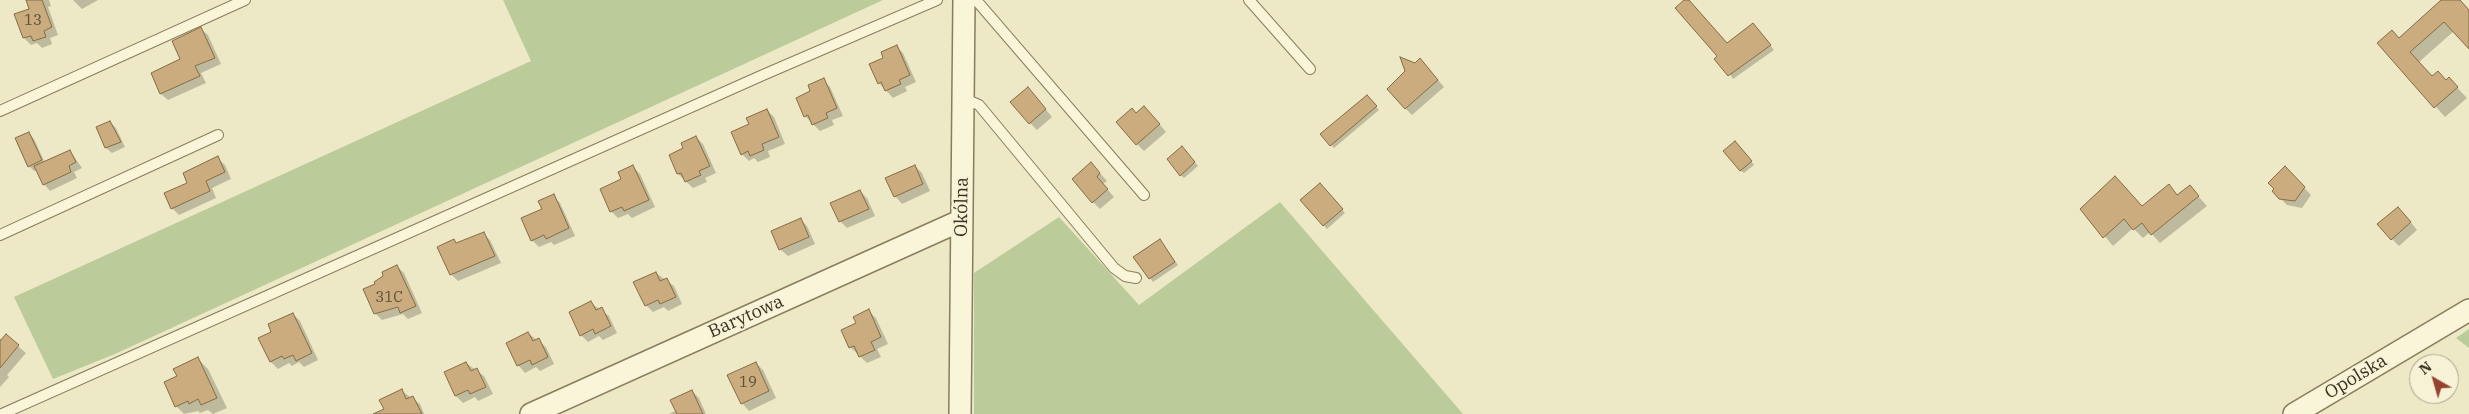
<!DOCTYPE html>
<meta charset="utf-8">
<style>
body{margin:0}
#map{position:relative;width:2469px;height:414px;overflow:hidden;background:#ede9c6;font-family:"IBM Plex Serif",serif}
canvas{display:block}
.north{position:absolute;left:2409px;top:354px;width:50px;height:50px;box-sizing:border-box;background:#f5f2d6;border:1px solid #aaa58d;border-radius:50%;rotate:322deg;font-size:14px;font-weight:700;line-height:20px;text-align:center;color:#393120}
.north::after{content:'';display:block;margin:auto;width:18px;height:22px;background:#95422e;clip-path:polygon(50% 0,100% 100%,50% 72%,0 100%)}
</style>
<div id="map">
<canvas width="2469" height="414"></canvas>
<div class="north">N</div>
</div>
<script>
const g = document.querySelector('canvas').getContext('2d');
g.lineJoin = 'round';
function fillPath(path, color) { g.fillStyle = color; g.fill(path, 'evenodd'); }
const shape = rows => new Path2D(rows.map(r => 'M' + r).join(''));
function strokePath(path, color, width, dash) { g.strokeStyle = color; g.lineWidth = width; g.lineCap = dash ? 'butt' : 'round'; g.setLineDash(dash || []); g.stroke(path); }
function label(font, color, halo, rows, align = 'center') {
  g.font = font + ' "IBM Plex Serif",serif'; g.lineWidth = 4; g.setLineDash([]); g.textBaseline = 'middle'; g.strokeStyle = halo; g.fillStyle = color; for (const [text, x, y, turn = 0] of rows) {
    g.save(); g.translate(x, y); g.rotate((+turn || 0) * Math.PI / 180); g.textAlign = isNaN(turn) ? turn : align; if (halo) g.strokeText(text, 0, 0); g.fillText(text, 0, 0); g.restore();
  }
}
fillPath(shape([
 [503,0,883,0,115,354,53,379,14,297,531,61],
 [1280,202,1463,414,974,414,974,273,1059,217,1139,305],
 [2469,329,2469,348,2456,338]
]), '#bbcb9a');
fillPath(shape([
 [28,0,49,0,51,6,48,7,58,35,50,38,52,44,42,48,37,43,31,45,24,38,31,9],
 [73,0,98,0,82,9],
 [1686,0,1727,45,1757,29,1774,50,1733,79],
 [2443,0,2460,0,2469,10,2469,47,2454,31,2419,62,2433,77,2446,81,2449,79,2467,98,2445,117,2379,43,2400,39],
 [201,29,208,35,221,64,201,73,206,83,168,100,161,94,152,73,182,59],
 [896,46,903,53,916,82,905,87,907,91,893,98,879,83,885,58],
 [1415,64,1427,67,1444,87,1412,115,1405,108],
 [823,80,830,87,843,116,832,120,834,125,820,131,805,116,797,98,812,92],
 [1035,96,1052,117,1037,130,1030,123],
 [1367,96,1379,110,1334,148,1331,145],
 [767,110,774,117,785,144,768,151,770,157,758,162,754,158,749,161,742,154,751,125],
 [1136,114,1151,114,1166,132,1144,151,1137,144],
 [110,122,116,128,125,147,112,153,106,148,98,128],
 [29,133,34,139,45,163,70,151,82,168,74,172,77,178,50,191,44,184,37,170,34,171,29,166],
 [696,137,703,144,716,173,705,178,707,182,693,188,678,174,670,155,685,149],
 [1739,146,1754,165,1744,173,1740,170],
 [1185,151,1198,166,1184,178,1181,175],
 [217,158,225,165,231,179,212,188,216,198,179,215,172,208,189,183],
 [915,166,922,173,930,191,902,204,895,196],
 [633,167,640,174,655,207,632,218,628,214,618,218,611,211,623,180],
 [2285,168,2311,195,2302,208,2287,205,2273,191],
 [1098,171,1107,181,1103,184,1114,197,1100,209,1093,202],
 [2169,186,2178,196,2190,187,2207,206,2160,243,2150,232,2143,238,2133,228,2113,246,2082,209,2143,207],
 [1323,188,1345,213,1327,229,1302,200],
 [860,191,867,198,875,216,847,228,840,221],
 [553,196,560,203,575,236,554,245,551,242,539,247,532,240,543,209],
 [2405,215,2417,230,2399,246,2392,239],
 [800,219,807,226,815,244,788,256,780,249,773,232],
 [483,233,490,240,501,263,458,281,451,274,454,241,457,244],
 [1163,244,1178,265,1153,282,1135,257],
 [397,266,404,273,422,313,408,319,403,314,382,320,375,313,377,284],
 [656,273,674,286,682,304,668,311,664,307,653,312,646,305],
 [591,303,609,316,617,333,603,340,599,336,588,342,581,335],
 [868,311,876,318,888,344,877,349,881,357,867,363,850,347,857,324],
 [293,314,300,321,318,360,304,367,299,362,292,366,289,363,278,369,271,362,260,338,273,332],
 [528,333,546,347,554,364,540,371,536,367,525,373,518,365],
 [6,336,26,353,7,375,9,377,0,387,0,338,2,340],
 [198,359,208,369,227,408,213,414,208,410,200,413,198,411,184,414,176,406,178,377],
 [466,363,484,376,493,394,478,401,475,397,463,403,456,396,446,373],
 [756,363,763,370,776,398,749,411,742,403],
 [402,391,420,404,424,414,387,414],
 [692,391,699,398,706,414,669,414,677,410]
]), '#0003');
const building = shape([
 [26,0,42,0,52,27,44,31,46,37,33,41,31,36,23,38,14,14,29,9,26,0],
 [1684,0,1689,0,1727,43,1753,23,1771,45,1728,76,1714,59,1717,56,1675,8,1684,0],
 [2441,0,2460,0,2469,10,2469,49,2444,22,2410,52,2432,76,2438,71,2446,80,2449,77,2458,87,2434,108,2377,43,2392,30,2399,38,2441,0],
 [201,27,215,58,195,66,200,76,160,94,151,73,180,59,172,41,201,27],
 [897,45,910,75,899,80,901,84,885,91,881,82,878,84,869,64,883,58,881,52,897,45],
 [1400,57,1415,63,1420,58,1438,80,1405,109,1387,89,1405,71,1400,57],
 [824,78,837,108,826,113,828,118,812,125,808,115,804,117,796,98,810,91,808,85,824,78],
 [1028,87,1046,109,1029,124,1010,102,1028,87],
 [1367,95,1377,106,1330,146,1320,134,1367,95],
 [1144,106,1160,124,1136,145,1116,122,1132,108,1136,113,1144,106],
 [767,109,779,137,762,144,764,150,750,156,748,151,741,155,731,132,749,124,746,118,767,109],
 [110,121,121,142,105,148,96,127,110,121],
 [29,132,42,160,28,167,15,138,29,132],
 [696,136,710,166,699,171,701,175,685,182,681,173,677,174,669,155,683,148,681,143,696,136],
 [1735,141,1752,161,1740,171,1723,151,1735,141],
 [1182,146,1195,162,1180,176,1167,159,1182,146],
 [70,150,76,162,69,166,71,172,43,185,34,166,70,150],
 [218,156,225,172,206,181,210,191,171,209,164,193,187,183,183,173,218,156],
 [1091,162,1100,173,1097,177,1108,189,1092,203,1072,179,1091,162],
 [633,165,649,200,624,211,622,207,610,212,600,189,621,179,618,172,633,165],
 [915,165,923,184,894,197,885,178,915,165],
 [2285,166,2305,187,2295,201,2279,199,2272,191,2274,189,2268,183,2285,166],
 [2115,176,2142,206,2169,184,2177,195,2190,185,2199,196,2151,235,2142,223,2133,230,2124,219,2103,238,2080,209,2115,176],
 [1320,183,1343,209,1323,226,1300,200,1320,183],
 [860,190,869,209,839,222,830,203,860,190],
 [554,194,569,228,546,239,544,235,531,241,521,218,542,209,538,201,554,194],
 [2398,207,2411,222,2391,240,2377,224,2398,207],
 [801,218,809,237,779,250,771,231,801,218],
 [484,232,495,256,450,275,437,247,454,239,456,243,484,232],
 [1160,239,1175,262,1149,279,1133,257,1160,239],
 [397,265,416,306,400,313,398,307,374,314,363,289,375,284,374,282,383,276,382,272,397,265],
 [656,272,660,281,667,278,676,297,660,304,658,300,645,306,633,282,656,272],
 [591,301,596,310,602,307,611,326,595,334,593,329,580,336,569,312,591,301],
 [869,309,881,337,871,342,875,350,859,357,854,346,849,348,841,330,856,323,853,317,869,309],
 [293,313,312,353,296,361,293,355,284,359,282,356,270,362,258,338,271,332,268,324,293,313],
 [528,332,533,341,539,338,548,357,532,365,530,360,517,366,506,343,528,332],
 [6,334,19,345,0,368,0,341,6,334],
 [198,357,217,398,201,405,198,399,189,404,188,401,175,407,164,382,177,376,173,369,198,357],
 [466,362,471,371,477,368,486,387,470,394,468,390,455,396,444,372,466,362],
 [756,362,769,391,741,404,727,375,756,362],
 [402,389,406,399,413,396,422,414,373,414,384,409,379,400,402,389],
 [692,390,703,414,677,414,670,400,692,390]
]);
fillPath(building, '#caac7e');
strokePath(building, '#866b43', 1);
const service = shape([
 [976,0,1144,195],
 [1249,0,1310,69],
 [963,98,979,105,1114,268,1125,276,1136,278],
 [0,111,245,0],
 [0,235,218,135],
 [2,414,763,75,937,0]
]);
const minor = shape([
 [531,414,962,220],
 [960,414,964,0],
 [2294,414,2469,310]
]);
strokePath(service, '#887c5c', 12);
strokePath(minor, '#887c5c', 24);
strokePath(service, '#f8f5d9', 10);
strokePath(minor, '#f8f5d9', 21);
label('15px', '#5d5038', null, [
 ["13",33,21],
 ["31C",389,298],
 ["19",748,383]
]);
label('18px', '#393120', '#f5f2d6', [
 ["Okólna",962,207,-89],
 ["Barytowa",746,317,-24],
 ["Opolska",2356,377,-31]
]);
</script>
